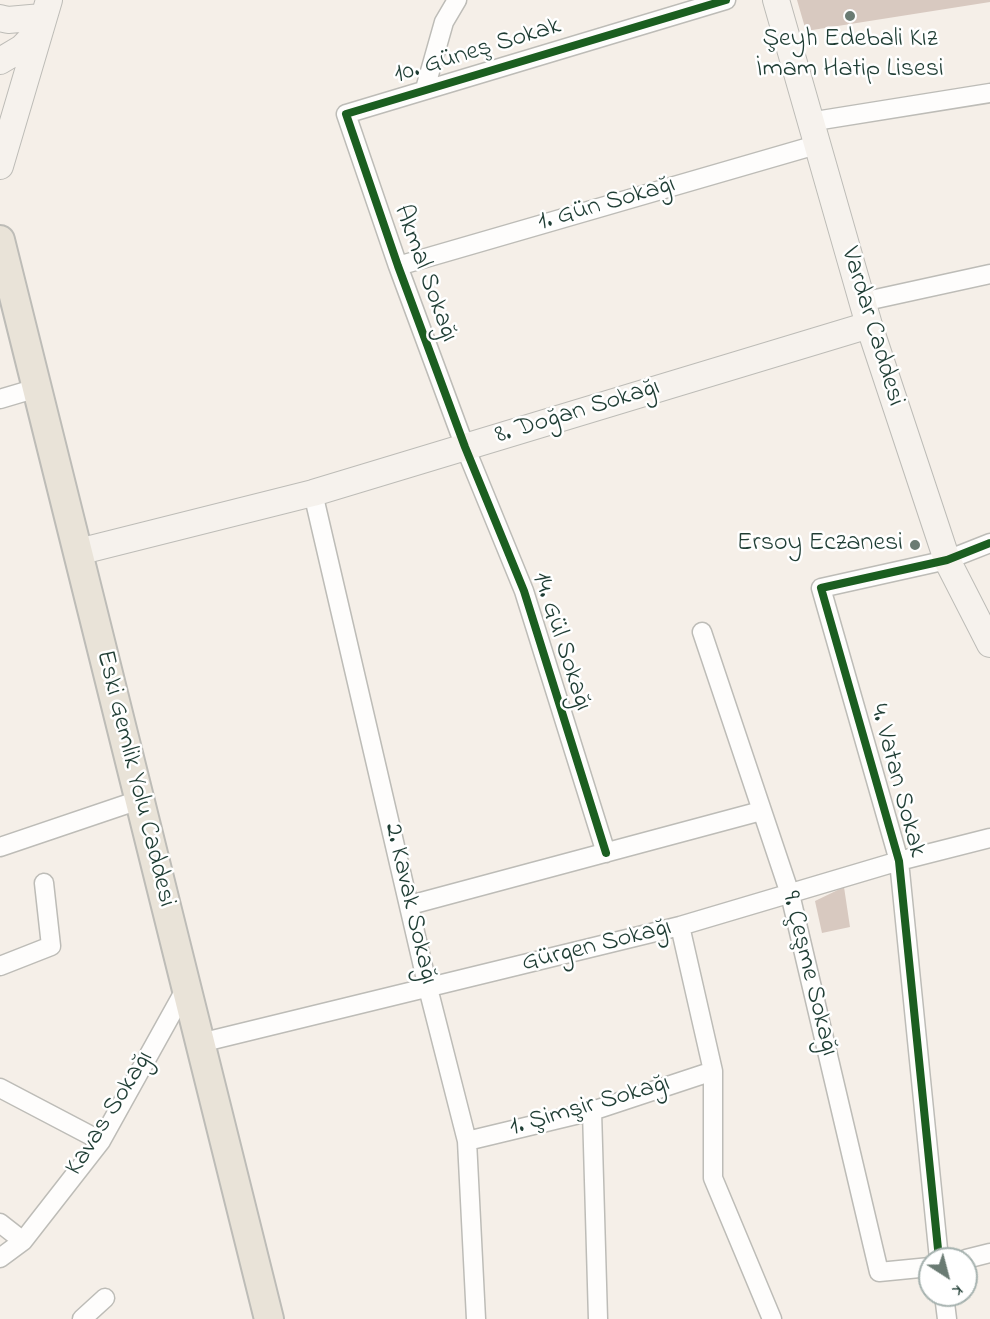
<!DOCTYPE html>
<meta charset="utf-8">
<style>
body{margin:0}
#map{position:relative;width:990px;height:1319px;overflow:hidden;background:#f5efe8;font-family:"Indie Flower",sans-serif}
canvas{display:block}
.north{position:absolute;left:918px;top:1247px;width:60px;height:60px;box-sizing:border-box;background:#fff;border:2px solid #a5b1ae;border-radius:50%;rotate:144deg;font-size:16px;font-weight:700;line-height:24px;text-align:center;color:#1f3d34}
.north::after{content:'';display:block;margin:auto;width:21px;height:27px;background:#6a7b73;clip-path:polygon(50% 0,100% 100%,50% 72%,0 100%)}
</style>
<div id="map">
<canvas width="990" height="1319"></canvas>
<div class="north">K</div>
</div>
<script>
const g = document.querySelector('canvas').getContext('2d');
g.lineJoin = 'round';
function fillPath(path, color) { g.fillStyle = color; g.fill(path, 'evenodd'); }
const shape = rows => new Path2D(rows.map(r => 'M' + r).join(''));
function strokePath(path, color, width, dash) { g.strokeStyle = color; g.lineWidth = width; g.lineCap = dash ? 'butt' : 'round'; g.setLineDash(dash || []); g.stroke(path); }
function label(font, color, halo, rows, align = 'center') {
  g.font = font + ' "Indie Flower",sans-serif'; g.lineWidth = 5; g.setLineDash([]); g.textBaseline = 'middle'; g.strokeStyle = halo; g.fillStyle = color; for (const [text, x, y, turn = 0] of rows) {
    g.save(); g.translate(x, y); g.rotate((+turn || 0) * Math.PI / 180); g.textAlign = isNaN(turn) ? turn : align; if (halo) g.strokeText(text, 0, 0); g.fillText(text, 0, 0); g.restore();
  }
}
fillPath(shape([
 [797,0,990,0,990,2,806,31],
 [844,887,850,927,822,933,815,901]
]), '#d8c9c0');
const street = shape([
 [425,89,444,22,457,0],
 [809,122,990,93],
 [398,266,816,145],
 [862,302,990,274],
 [0,399,37,388],
 [313,493,428,988,467,1141,476,1319],
 [702,632,790,894,879,1272,930,1267],
 [0,847,139,800],
 [606,853,524,591,465,447,398,266,346,114,726,0],
 [410,905,761,811],
 [680,926,713,1071,713,1178,772,1319],
 [0,966,51,946,44,883],
 [200,1043,680,926,899,861,990,838],
 [0,1088,101,1141],
 [592,1111,598,1319],
 [467,1141,592,1111,713,1071],
 [0,1223,23,1241],
 [0,1258,23,1241,101,1141,186,988],
 [939,1259,899,861,821,588,947,560,990,543],
 [966,1259,990,1253],
 [944,1295,947,1319],
 [82,1319,105,1298]
]);
const secondary = shape([
 [776,0,869,325,947,560,990,644],
 [0,18,8,20,42,17],
 [0,61,22,48,38,32],
 [0,166,49,0],
 [78,552,313,493,869,325]
]);
const primary = shape([
 [0,240,269,1319]
]);
strokePath(street, '#bdbcb7', 21);
strokePath(secondary, '#bdbcb7', 28);
strokePath(primary, '#bdbcb7', 32);
strokePath(street, '#fefdfc', 18);
strokePath(secondary, '#f6f2ed', 26);
strokePath(primary, '#e9e3d8', 28);
strokePath(shape([
 [606,853,524,591,465,447,398,266,346,114,726,0],
 [939,1259,899,861,821,588,947,560,990,543]
]), '#1b5e20', 8);
for (const [x, y, r, color] of [
 [850,16,6,"#6a7b73"],
 [915,545,6,"#6a7b73"]
]) { const dot = new Path2D(); dot.arc(x, y, r, 0, 2 * Math.PI); g.fillStyle = color; g.fill(dot); strokePath(dot, '#fff', 2); }
label('26px', '#1f3d34', '#fff', [
 ["Şeyh Edebali Kız",850,41],
 ["İmam Hatip Lisesi",850,71],
 ["Ersoy Eczanesi",903,545,"right"]
]);
label('26px', '#1f3d34', '#fff', [
 ["10. Güneş Sokak",478,52,-17],
 ["1. Gün Sokağı",607,205,-16],
 ["Akmal Sokağı",424,274,70],
 ["Vardar Caddesi",871,327,73],
 ["8. Doğan Sokağı",578,413,-17],
 ["14. Gül Sokağı",560,642,72],
 ["Eski Gemlik Yolu Caddesi",134,779,76],
 ["4. Vatan Sokak",896,781,75],
 ["2. Kavak Sokağı",409,904,77],
 ["Gürgen Sokağı",597,947,-14],
 ["9. Çeşme Sokağı",808,974,76],
 ["1. Şimşir Sokağı",590,1107,-16],
 ["Kavas Sokağı",111,1114,-58]
]);
</script>
